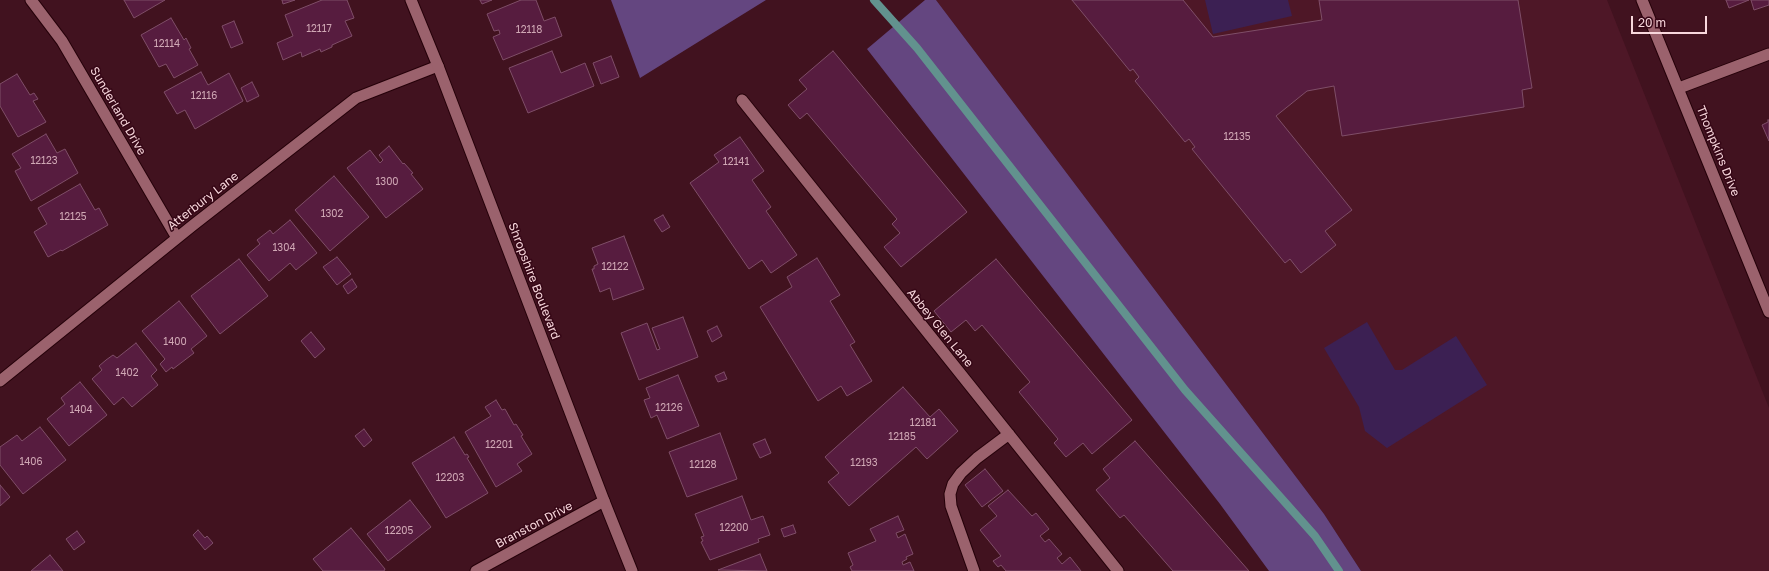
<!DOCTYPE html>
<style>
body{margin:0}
#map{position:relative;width:1769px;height:571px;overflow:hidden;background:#41121f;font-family:"Golos Text",sans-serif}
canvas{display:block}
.scale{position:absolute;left:1631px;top:16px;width:76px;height:18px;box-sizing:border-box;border:2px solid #f8d7dc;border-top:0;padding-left:5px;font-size:12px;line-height:14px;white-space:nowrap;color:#f8d7dc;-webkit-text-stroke:3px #360716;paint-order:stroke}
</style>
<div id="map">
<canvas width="1769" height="571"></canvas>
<div class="scale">20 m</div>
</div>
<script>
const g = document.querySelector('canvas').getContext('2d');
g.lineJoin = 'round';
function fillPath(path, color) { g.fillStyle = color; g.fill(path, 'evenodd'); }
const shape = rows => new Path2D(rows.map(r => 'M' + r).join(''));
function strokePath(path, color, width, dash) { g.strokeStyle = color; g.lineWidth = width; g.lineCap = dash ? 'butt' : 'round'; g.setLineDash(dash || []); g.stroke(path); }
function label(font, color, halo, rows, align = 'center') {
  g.font = font + ' "Golos Text",sans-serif'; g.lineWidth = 3; g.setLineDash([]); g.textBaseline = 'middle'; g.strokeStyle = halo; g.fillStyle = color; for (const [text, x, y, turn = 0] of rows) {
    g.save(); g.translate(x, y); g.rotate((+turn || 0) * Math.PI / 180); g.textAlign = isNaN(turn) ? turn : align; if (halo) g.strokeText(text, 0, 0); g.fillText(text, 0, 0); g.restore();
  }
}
fillPath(shape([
 [936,0,1607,0,1769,408,1769,571,1361,571,1324,514]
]), '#4e1727');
fillPath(shape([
 [1205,0,1288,0,1292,16,1213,34],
 [1367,322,1395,370,1402,370,1456,336,1487,385,1387,448,1365,431,1359,407,1324,348]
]), '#3c2053');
fillPath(shape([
 [611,0,766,0,640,78],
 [925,0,936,0,1324,514,1361,571,1269,571,1220,504,867,49]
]), '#644680');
strokePath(shape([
 [874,0,917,48,1185,390,1315,536,1339,571]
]), '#62928e', 8);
const building = shape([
 [124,0,165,0,134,18,124,0],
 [282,0,295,0,283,4,282,0],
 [322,0,347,0,354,18,345,21,352,36,332,45,332,47,321,52,320,49,302,57,301,52,283,60,277,43,293,36,285,15,322,0],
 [480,0,492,0,482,4,480,0],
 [521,0,536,0,544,21,555,17,562,36,503,60,493,37,500,34,499,30,494,31,487,14,521,0],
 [1072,0,1183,0,1213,37,1322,20,1319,0,1518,0,1532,88,1522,90,1524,107,1342,136,1334,86,1307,91,1276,116,1352,210,1325,231,1336,245,1301,273,1290,259,1285,263,1192,149,1195,147,1189,139,1185,142,1135,81,1139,77,1133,69,1130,71,1072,0],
 [1726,0,1749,0,1729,8,1726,0],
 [1751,0,1769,0,1769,5,1754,10,1751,0],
 [171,18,184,40,186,38,191,48,189,49,198,65,174,78,166,64,159,67,141,35,171,18],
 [234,21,243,43,231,48,222,26,234,21],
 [552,51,561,73,585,63,594,86,528,113,509,68,552,51],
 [833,51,967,212,901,267,884,247,900,233,892,224,897,219,807,113,800,119,788,105,807,89,799,80,833,51],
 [611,56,619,77,601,84,593,63,611,56],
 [201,72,208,85,229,73,243,101,195,129,185,110,177,114,164,92,201,72],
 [17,74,30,95,34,93,38,99,33,101,46,122,18,137,0,106,0,84,17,74],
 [252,82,259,96,247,102,241,88,252,82],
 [1768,120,1769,120,1769,141,1762,125,1768,122,1768,120],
 [46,134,57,153,65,149,78,173,31,201,15,171,21,168,12,154,46,134],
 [740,137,764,171,752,180,771,207,766,211,797,255,771,273,762,260,749,269,690,183,719,162,714,155,740,137],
 [389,146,403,164,404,163,413,173,411,174,423,189,386,218,347,168,370,150,380,163,383,160,379,155,389,146],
 [334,176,369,217,330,251,295,210,334,176],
 [80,184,95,210,99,208,108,225,62,251,61,250,48,257,34,232,47,224,38,208,80,184],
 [663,215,670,227,662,232,654,220,663,215],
 [290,220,317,253,296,270,290,263,269,281,247,255,260,244,257,240,270,230,273,234,290,220],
 [624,236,644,289,613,300,610,288,600,292,592,269,594,269,594,266,598,264,592,248,624,236],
 [337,257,351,274,337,285,323,267,337,257],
 [817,258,840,295,830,301,855,342,850,345,872,381,847,396,841,386,818,401,760,307,792,287,787,277,817,258],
 [239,259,268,296,220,334,191,296,239,259],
 [996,259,1132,420,1092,454,1083,443,1066,457,1054,443,1058,439,1019,392,1030,382,982,325,975,331,966,320,951,332,934,311,996,259],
 [352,279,357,287,348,294,343,286,352,279],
 [179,301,207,336,191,349,194,353,173,369,172,367,166,372,160,364,165,359,142,331,179,301],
 [683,317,698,357,639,380,621,333,647,323,657,350,660,349,652,328,683,317],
 [717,326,722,336,712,342,707,331,717,326],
 [311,332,325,349,315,358,301,341,311,332],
 [136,343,157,370,151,376,158,385,132,407,123,397,114,405,92,379,102,370,99,366,106,360,113,355,117,358,136,343],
 [724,372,727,379,718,382,715,376,724,372],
 [678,375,699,426,667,439,657,415,651,418,644,400,650,398,646,388,678,375],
 [80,382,107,415,69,446,47,419,65,404,61,398,80,382],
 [903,387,930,417,939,409,958,431,927,459,916,447,849,506,828,482,839,473,825,457,903,387],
 [496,400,502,410,505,409,514,425,516,424,523,435,521,436,532,454,517,464,522,471,496,487,465,432,491,416,485,407,496,400],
 [40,427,66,460,23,494,0,465,0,447,17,435,22,441,40,427],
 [364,429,372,440,364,447,355,436,364,429],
 [720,433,737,479,687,497,669,452,720,433],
 [454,437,465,455,467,454,469,457,467,458,488,493,446,518,412,463,454,437],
 [765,439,771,453,760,458,753,444,765,439],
 [1135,441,1249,571,1173,571,1124,515,1120,518,1096,490,1110,478,1103,469,1135,441],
 [985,469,1003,491,982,507,965,485,985,469],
 [0,485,10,497,0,506,0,485],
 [1008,490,1032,516,1036,513,1049,529,1040,536,1045,542,1049,539,1062,554,1057,558,1062,564,1070,557,1081,571,1006,571,1001,565,998,567,993,561,1001,556,980,530,997,516,988,506,1008,490],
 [742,496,751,520,763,516,770,535,758,539,759,542,710,560,701,542,703,541,701,537,704,536,695,514,742,496],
 [410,500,431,527,388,561,367,534,410,500],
 [898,516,904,530,896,533,898,538,905,534,913,554,906,557,907,559,902,562,903,565,910,562,914,571,852,571,850,567,853,565,848,553,876,541,870,529,898,516],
 [793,525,796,533,784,537,781,529,793,525],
 [351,528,385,569,384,571,323,571,313,559,351,528],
 [198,530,205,538,207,536,213,543,205,550,193,535,198,530],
 [77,531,85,542,74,550,66,539,77,531],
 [760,554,767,571,718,570,760,554],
 [50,555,63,571,31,571,50,555]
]);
fillPath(building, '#571c3f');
strokePath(building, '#7f4e68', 1);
const minor = shape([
 [31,0,62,41,177,238],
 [1679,88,1769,54],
 [742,100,1118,571],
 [0,381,192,226,356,98,438,66],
 [476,571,604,501],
 [974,571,951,506,950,494,953,484,961,473,977,458,1009,434]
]);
const tertiary = shape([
 [411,0,438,66,604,501,632,571],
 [1642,0,1769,312]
]);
strokePath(minor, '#250009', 13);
strokePath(tertiary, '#250009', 13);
strokePath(minor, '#9b626d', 11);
strokePath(tertiary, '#9b626d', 11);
label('10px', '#d0a8b5', null, [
 ["12117",319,29],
 ["12118",529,30],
 ["12114",167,44],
 ["12116",204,96],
 ["12135",1237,137],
 ["12123",44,161],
 ["12141",736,162],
 ["1300",387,182],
 ["1302",332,214],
 ["12125",73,217],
 ["1304",284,248],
 ["12122",615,267],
 ["1400",175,342],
 ["1402",127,373],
 ["12126",669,408],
 ["1404",81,410],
 ["12181",923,423],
 ["12185",902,437],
 ["12201",499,445],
 ["1406",31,462],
 ["12193",864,463],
 ["12128",703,465],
 ["12203",450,478],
 ["12200",734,528],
 ["12205",399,531]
]);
label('12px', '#f8d7dc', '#360716', [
 ["Sunderland Drive",118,111,60],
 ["Thompkins Drive",1718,151,68],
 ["Atterbury Lane",203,201,-38],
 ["Shropshire Boulevard",534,281,69],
 ["Abbey Glen Lane",940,328,51],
 ["Branston Drive",534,525,-28]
]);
</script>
